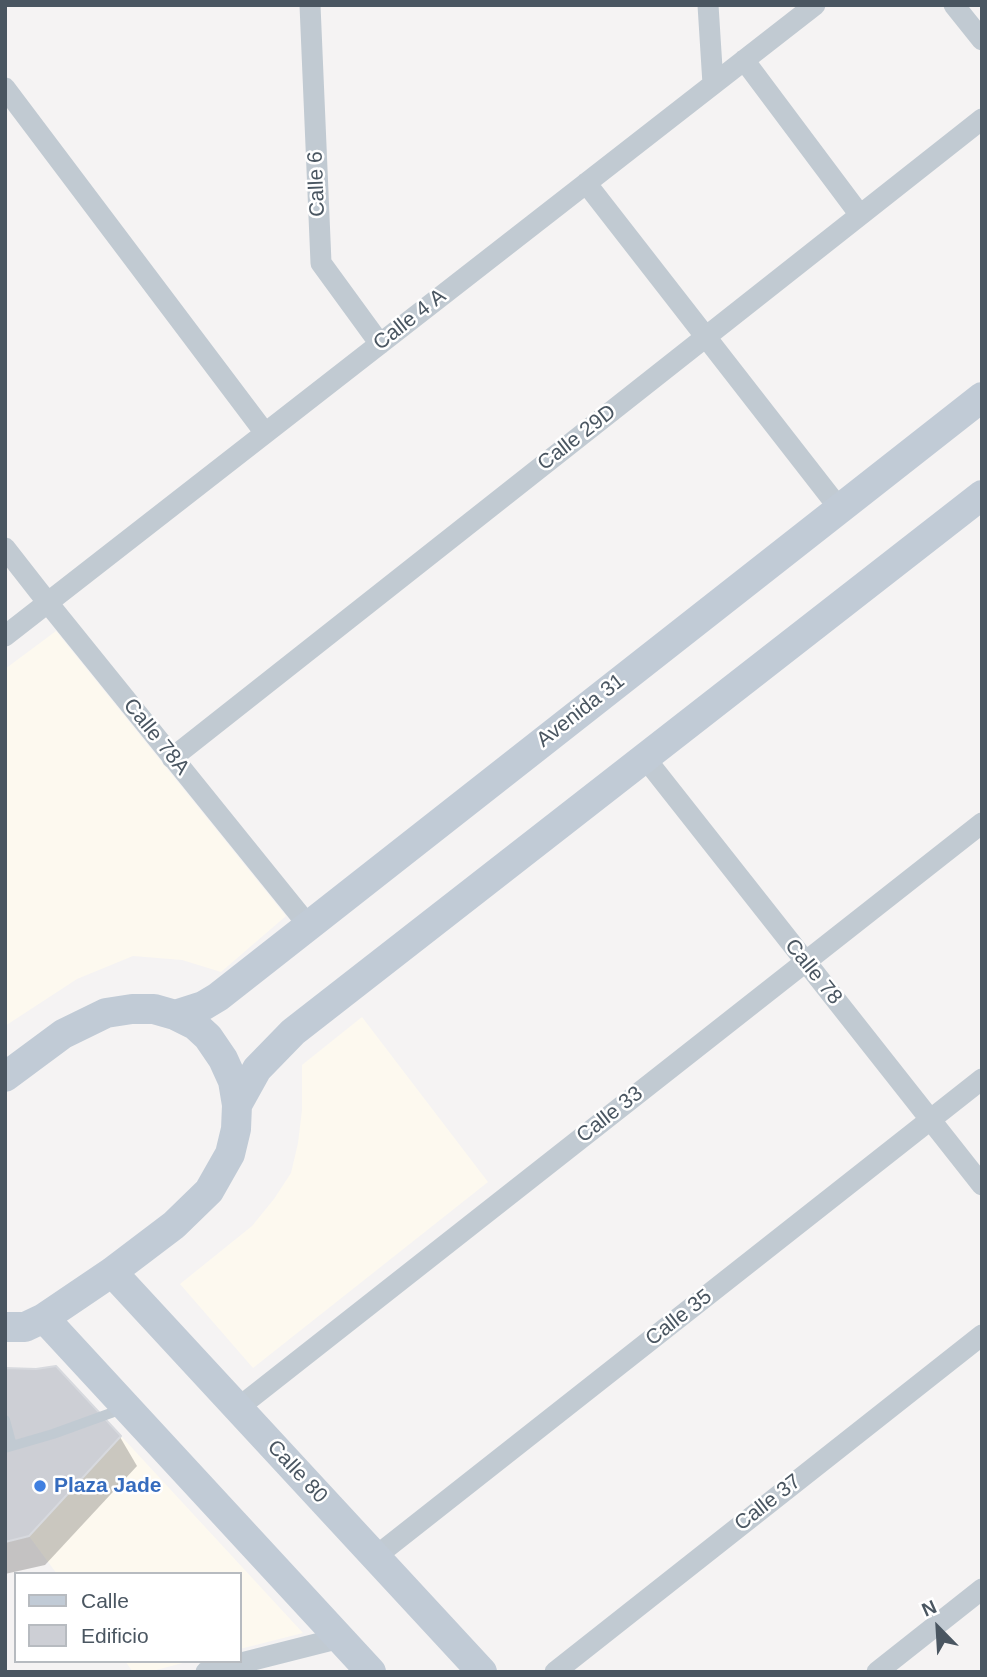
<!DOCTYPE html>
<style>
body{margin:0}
#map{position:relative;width:987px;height:1677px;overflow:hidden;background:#f5f3f3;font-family:Helvetica,sans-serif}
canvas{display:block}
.frame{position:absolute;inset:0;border:7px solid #4a5661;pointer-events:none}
.legend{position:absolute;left:14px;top:1572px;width:228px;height:91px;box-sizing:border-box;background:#fff;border:2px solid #b7bbc0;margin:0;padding:9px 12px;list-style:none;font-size:21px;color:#4a5661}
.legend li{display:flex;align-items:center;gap:14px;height:35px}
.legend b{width:35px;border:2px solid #b7bbc0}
.north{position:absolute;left:903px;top:1593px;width:70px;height:70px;-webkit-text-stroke:5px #fff;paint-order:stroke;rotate:336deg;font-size:19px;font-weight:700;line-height:28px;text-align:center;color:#4a5661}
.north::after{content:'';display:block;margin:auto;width:24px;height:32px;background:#4a5661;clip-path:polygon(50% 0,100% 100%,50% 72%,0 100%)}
</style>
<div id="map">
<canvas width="987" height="1677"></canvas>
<div class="frame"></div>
<ul class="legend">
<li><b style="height:9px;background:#c1cbd6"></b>Calle</li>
<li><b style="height:19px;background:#cdcfd5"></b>Edificio</li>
</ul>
<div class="north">N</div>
</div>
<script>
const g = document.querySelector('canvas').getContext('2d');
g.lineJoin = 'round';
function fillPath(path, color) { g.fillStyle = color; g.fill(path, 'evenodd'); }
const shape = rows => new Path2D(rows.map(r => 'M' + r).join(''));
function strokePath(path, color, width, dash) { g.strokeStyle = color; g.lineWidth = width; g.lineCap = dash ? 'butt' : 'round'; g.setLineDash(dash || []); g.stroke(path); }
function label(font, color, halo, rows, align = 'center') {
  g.font = font + ' Helvetica,sans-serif'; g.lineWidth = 5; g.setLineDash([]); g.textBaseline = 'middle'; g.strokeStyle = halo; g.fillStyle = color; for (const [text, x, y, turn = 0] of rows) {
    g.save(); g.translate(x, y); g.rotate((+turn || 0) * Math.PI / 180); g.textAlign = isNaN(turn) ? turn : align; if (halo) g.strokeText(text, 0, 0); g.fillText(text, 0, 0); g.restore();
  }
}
fillPath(shape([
 [56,631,286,916,221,972,182,960,133,956,77,979,5,1026,5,669],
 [362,1017,488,1182,253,1368,180,1284,252,1226,274,1199,291,1173,298,1143,302,1110,302,1065],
 [121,1436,303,1633,240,1649,240,1574,57,1574,29,1536],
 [125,1661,190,1661,149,1672,133,1672]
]), '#fdf9ef');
fillPath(shape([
 [5,1369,120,1437,137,1466,45,1565,5,1574]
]), '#0003');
const building = shape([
 [56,1366,121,1436,29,1536,5,1542,5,1368,36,1369,56,1366]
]);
fillPath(building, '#cdcfd5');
strokePath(building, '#d7d9de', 2);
strokePath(shape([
 [5,1420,12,1446],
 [5,1448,53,1434,122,1409]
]), '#c1cad2', 10);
strokePath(shape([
 [310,5,321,263,380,344],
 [708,5,713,84],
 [954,5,982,40],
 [744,60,860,215],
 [5,88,265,433],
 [586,183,839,508],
 [5,548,48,603,308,925],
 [5,636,815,5],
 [172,758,982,119],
 [645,758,982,1185],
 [238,1408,982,823],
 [375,1557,982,1079],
 [206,1672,340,1638],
 [555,1672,982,1335],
 [877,1672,982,1589]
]), '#c1cad2', 21);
strokePath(shape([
 [175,1015,203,1006,218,997,982,397],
 [5,1077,63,1034,106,1013,132,1009,154,1009,175,1015,195,1025,208,1037,223,1059,233,1081,237,1105,236,1129,230,1154,209,1191,174,1225,112,1272,44,1318,25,1327,5,1327],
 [237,1105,257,1069,293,1032,982,495],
 [112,1272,482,1672],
 [44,1318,371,1672]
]), '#c1cbd6', 30);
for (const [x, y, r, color] of [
 [40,1486,7,"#3f7fe0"]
]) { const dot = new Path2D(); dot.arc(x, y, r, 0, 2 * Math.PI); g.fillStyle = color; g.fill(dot); strokePath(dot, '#fff', 2.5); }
label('21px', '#4a5661', '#fff', [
 ["Calle 6",317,184,-92],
 ["Calle 4 A",410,320,-38],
 ["Calle 29D",577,438,-38],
 ["Avenida 31",581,711,-38],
 ["Calle 78A",156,737,51],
 ["Calle 78",813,972,51],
 ["Calle 33",610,1115,-38],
 ["Calle 35",679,1318,-38],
 ["Calle 80",297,1472,47],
 ["Calle 37",768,1503,-38]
]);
label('bold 21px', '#366cbe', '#fff', [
 ["Plaza Jade",54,1486]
], 'left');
</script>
